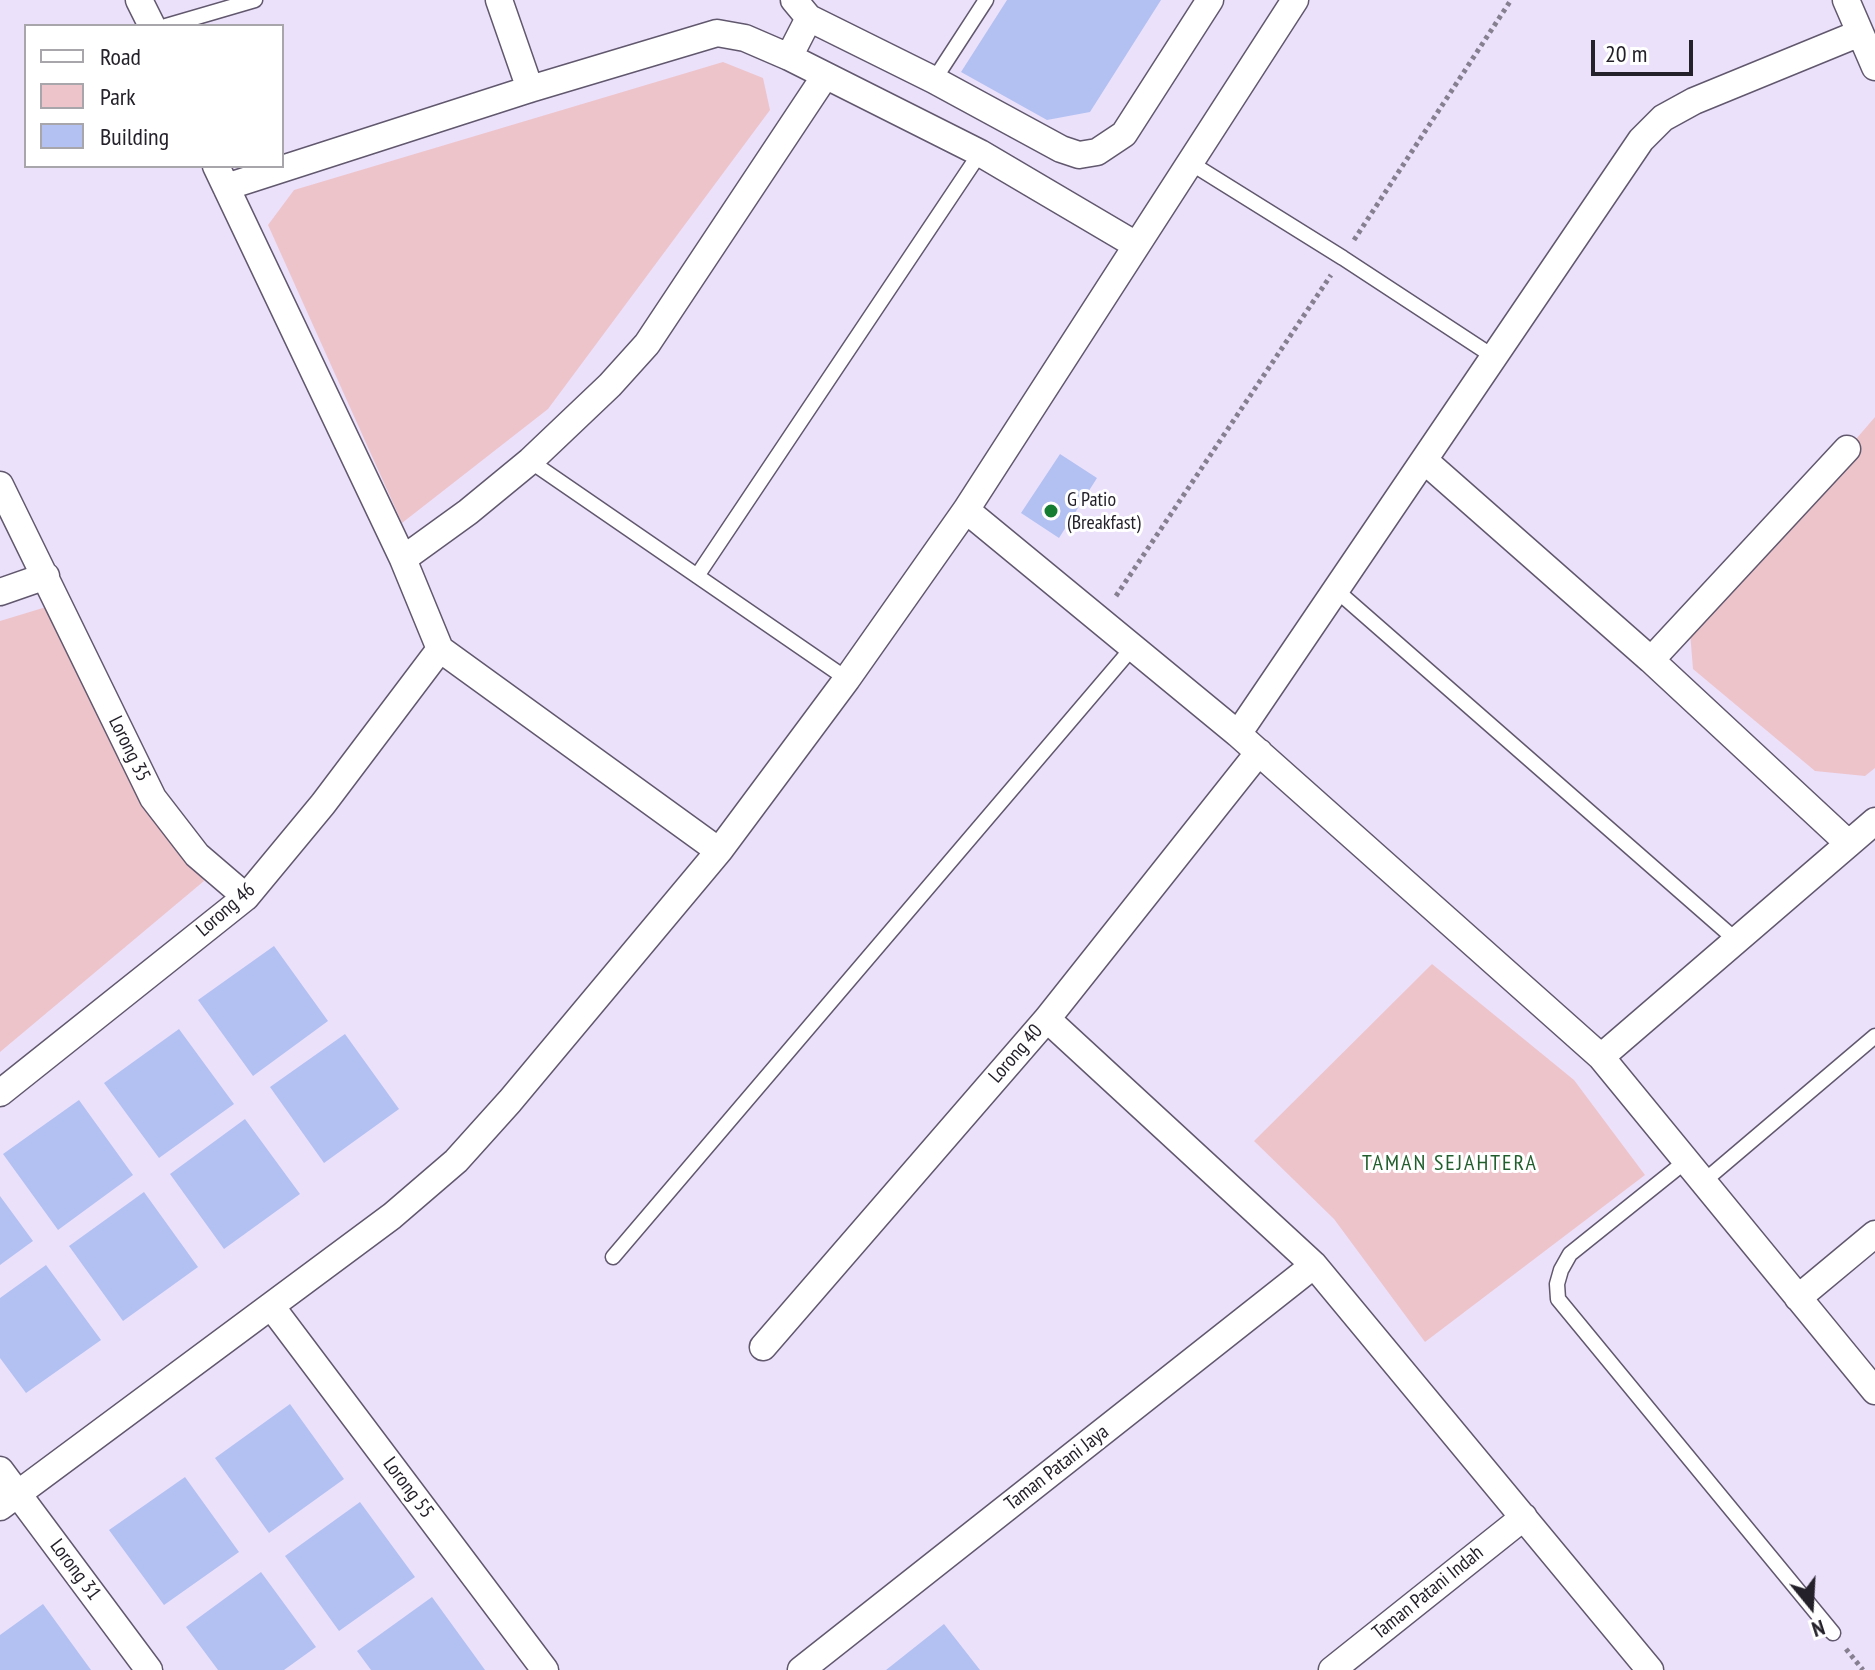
<!DOCTYPE html>
<style>
body{margin:0}
#map{position:relative;width:1875px;height:1670px;overflow:hidden;background:#ebe1fb;font-family:"PT Sans Narrow",sans-serif}
canvas{display:block}
.legend{position:absolute;left:24px;top:24px;width:260px;height:144px;box-sizing:border-box;background:#fff;border:2px solid #a8a6aa;margin:0;padding:10px 14px;list-style:none;font-size:24px;color:#25212a}
.legend li{display:flex;align-items:center;gap:16px;height:40px}
.legend b{width:40px;border:2px solid #a8a6aa}
.north{position:absolute;left:1771px;top:1566px;width:80px;height:80px;-webkit-text-stroke:6px #fff;paint-order:stroke;rotate:162deg;font-size:22px;font-weight:700;line-height:32px;text-align:center;color:#25212a}
.north::after{content:'';display:block;margin:auto;width:28px;height:36px;background:#25212a;clip-path:polygon(50% 0,100% 100%,50% 72%,0 100%)}
.scale{position:absolute;left:1591px;top:40px;width:102px;height:36px;box-sizing:border-box;border:4px solid #25212a;border-top:0;padding-left:10px;font-size:24px;line-height:28px;white-space:nowrap;color:#25212a;-webkit-text-stroke:6px #fff;paint-order:stroke}
</style>
<div id="map">
<canvas width="1875" height="1670"></canvas>
<ul class="legend">
<li><b style="height:10px;background:#fff"></b>Road</li>
<li><b style="height:22px;background:#eec4cb"></b>Park</li>
<li><b style="height:22px;background:#b3c1f2"></b>Building</li>
</ul>
<div class="north">N</div>
<div class="scale">20 m</div>
</div>
<script>
const g = document.querySelector('canvas').getContext('2d');
g.lineJoin = 'round';
function fillPath(path, color) { g.fillStyle = color; g.fill(path, 'evenodd'); }
const shape = rows => new Path2D(rows.map(r => 'M' + r).join(''));
function strokePath(path, color, width, dash) { g.strokeStyle = color; g.lineWidth = width; g.lineCap = dash ? 'butt' : 'round'; g.setLineDash(dash || []); g.stroke(path); }
function label(font, color, halo, rows, align = 'center') {
  g.font = font + ' "PT Sans Narrow",sans-serif'; g.lineWidth = 6; g.setLineDash([]); g.textBaseline = 'middle'; g.strokeStyle = halo; g.fillStyle = color; for (const [text, x, y, turn = 0] of rows) {
    g.save(); g.translate(x, y); g.rotate((+turn || 0) * Math.PI / 180); g.textAlign = isNaN(turn) ? turn : align; if (halo) g.strokeText(text, 0, 0); g.fillText(text, 0, 0); g.restore();
  }
}
fillPath(shape([
 [723,62,763,78,770,110,548,409,402,523,268,225,294,190],
 [1875,417,1875,768,1865,776,1815,771,1693,669,1690,632],
 [56,604,204,881,0,1052,0,621],
 [1432,964,1574,1080,1645,1175,1425,1342,1334,1219,1254,1141]
]), '#eec4cb');
fillPath(shape([
 [1007,0,1161,0,1090,112,1047,120,961,72],
 [1060,454,1097,478,1059,538,1021,513],
 [274,946,328,1021,253,1076,198,1000],
 [179,1029,234,1104,159,1158,104,1083],
 [345,1034,399,1109,324,1163,270,1087],
 [79,1100,133,1175,58,1230,3,1154],
 [245,1119,300,1194,224,1249,170,1174],
 [144,1192,198,1267,123,1321,69,1246],
 [0,1196,33,1241,0,1265],
 [46,1265,101,1340,26,1393,0,1358,0,1298],
 [290,1404,344,1479,269,1533,215,1458],
 [185,1477,239,1552,164,1605,109,1530],
 [360,1502,415,1577,339,1631,285,1556],
 [261,1572,316,1647,284,1670,218,1670,186,1627],
 [432,1597,485,1670,371,1670,357,1651],
 [43,1604,91,1670,0,1670,0,1635],
 [944,1624,980,1670,886,1670]
]), '#b3c1f2');
const lane = shape([
 [166,26,255,0],
 [934,80,986,0],
 [1189,162,1343,258,1494,357],
 [530,461,847,679],
 [697,576,980,153],
 [1336,590,1736,940],
 [1686,1161,1570,1254,1561,1270,1557,1284,1558,1299,1833,1633],
 [1703,1182,1875,1036],
 [613,1257,1133,647]
]);
const street = shape([
 [139,0,152,26],
 [499,0,530,89],
 [1846,0,1875,67],
 [809,18,934,80,1061,149,1079,155,1097,152,1124,134,1210,0],
 [789,57,809,18,794,0],
 [216,166,403,559,440,649,719,851],
 [226,187,530,89,717,33,745,38,789,57,980,153,1136,245],
 [1425,461,1651,660,1848,843],
 [0,485,153,798,197,855,246,897],
 [966,510,1238,734,1601,1057,1875,1391],
 [403,559,468,512,530,461,610,385,647,344,825,76],
 [0,592,46,576],
 [1651,660,1847,449],
 [1238,734,1641,140,1663,118,1694,101,1860,33],
 [1047,1019,1314,1265,1650,1670],
 [1601,1057,1875,821],
 [0,1093,246,897,323,804,440,649],
 [1798,1298,1875,1234],
 [271,1306,545,1670],
 [763,1347,1047,1019,1259,752],
 [0,1470,149,1670],
 [0,1507,392,1216,456,1161,510,1101,719,851,847,679,966,510,1295,0],
 [801,1670,1314,1265],
 [1332,1670,1524,1517]
]);
strokePath(lane, '#61586e', 17);
strokePath(street, '#61586e', 29);
strokePath(shape([
 [1354,240,1511,0],
 [1116,596,1331,275],
 [1846,1649,1863,1670]
]), '#867f90', 5, [4, 4]);
strokePath(lane, '#fff', 14);
strokePath(street, '#fff', 26);
for (const [x, y, r, color] of [
 [1051,511,8,"#157d31"]
]) { const dot = new Path2D(); dot.arc(x, y, r, 0, 2 * Math.PI); g.fillStyle = color; g.fill(dot); strokePath(dot, '#fff', 3); }
label('20px', '#25212a', '#fff', [
 ["G Patio",1067,500],
 ["(Breakfast)",1067,523]
], 'left');
label('20px', '#25212a', '#fff', [
 ["Lorong 35",129,749,64],
 ["Lorong 46",226,910,-41],
 ["Lorong 40",1016,1054,-49],
 ["Taman Patani Jaya",1057,1468,-38],
 ["Lorong 55",408,1488,53],
 ["Lorong 31",75,1570,53],
 ["Taman Patani Indah",1428,1593,-39]
]);
g.letterSpacing = '2px';
label('22px', '#225e2d', '#fff', [
 ["TAMAN SEJAHTERA",1450,1164]
]);
g.letterSpacing = '0px';
</script>
